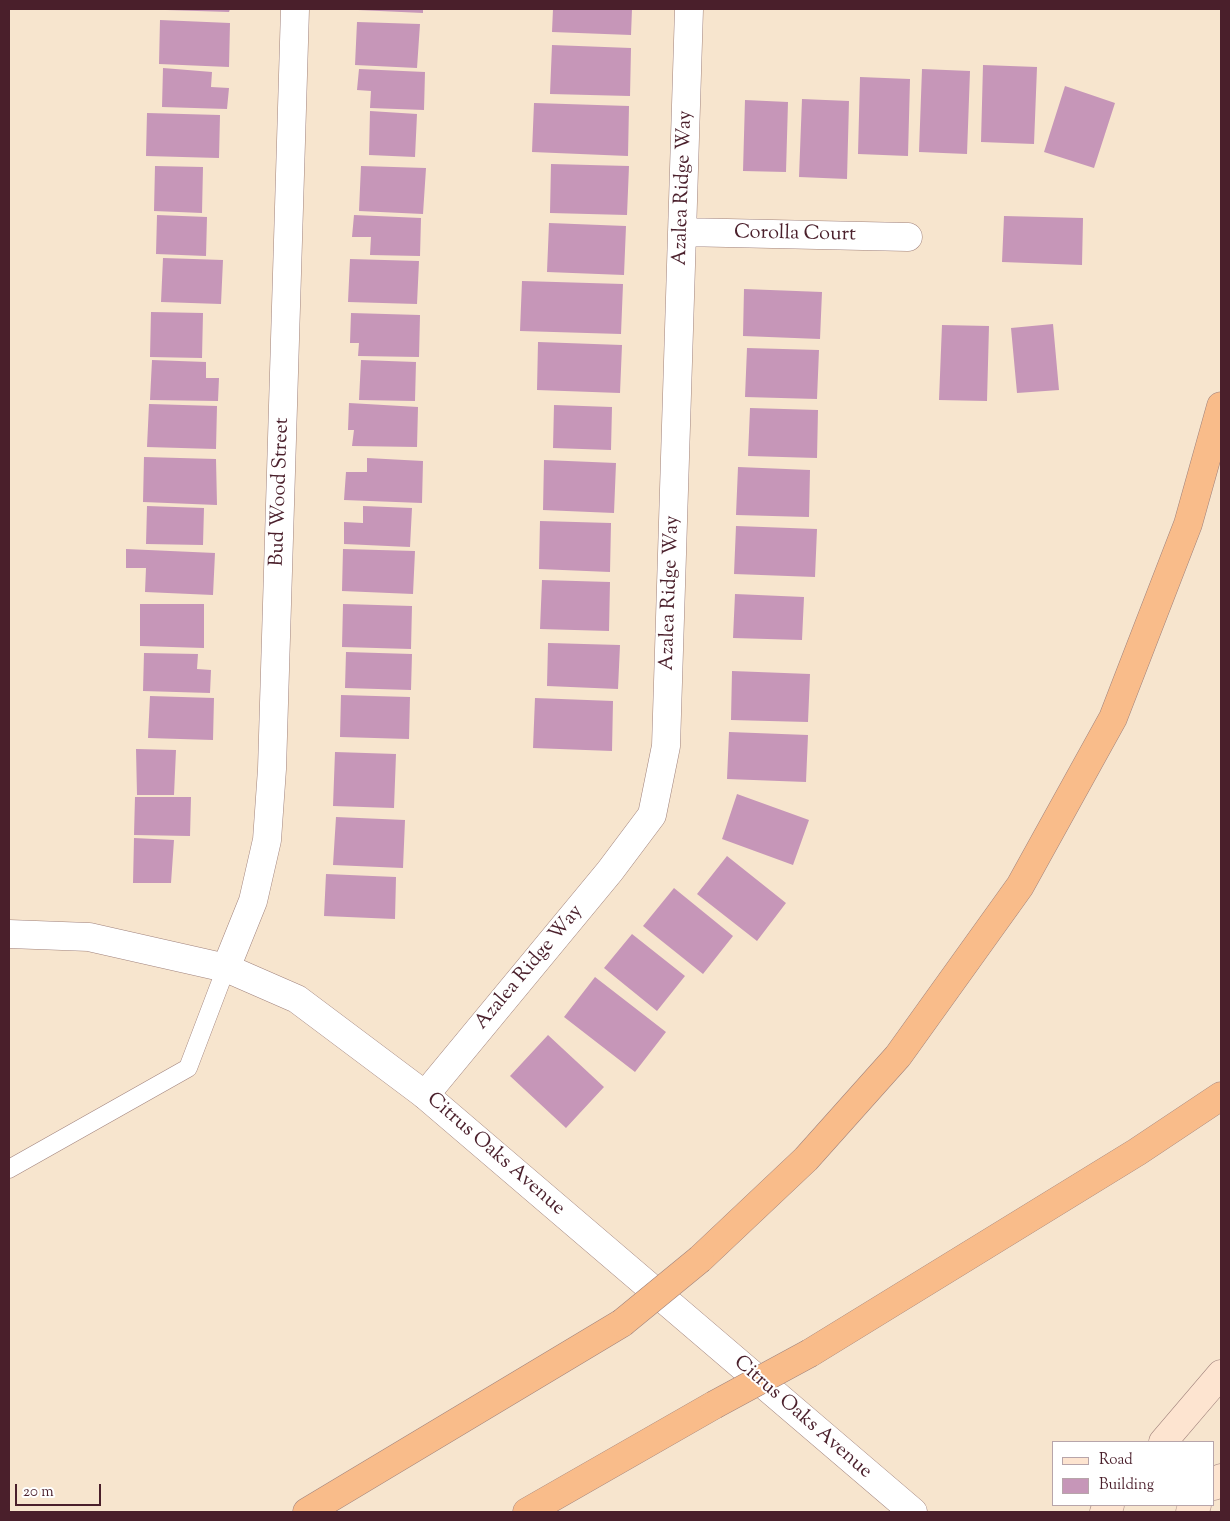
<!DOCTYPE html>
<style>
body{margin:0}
#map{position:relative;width:1230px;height:1521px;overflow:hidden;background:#f7e5ce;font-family:"Sorts Mill Goudy",serif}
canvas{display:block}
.frame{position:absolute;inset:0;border:10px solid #4a1f2b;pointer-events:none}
.legend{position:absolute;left:1052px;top:1441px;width:162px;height:65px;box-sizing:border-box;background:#fff;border:1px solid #b7a5aa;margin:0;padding:6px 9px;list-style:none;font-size:15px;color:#4a1f2b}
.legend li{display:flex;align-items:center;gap:10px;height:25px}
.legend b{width:25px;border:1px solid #b7a5aa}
.scale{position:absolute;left:15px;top:1484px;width:86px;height:22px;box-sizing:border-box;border:2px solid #4a1f2b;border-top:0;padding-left:6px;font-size:15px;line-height:18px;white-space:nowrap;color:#4a1f2b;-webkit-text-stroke:4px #fff;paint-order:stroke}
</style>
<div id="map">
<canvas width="1230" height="1521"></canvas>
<div class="frame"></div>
<ul class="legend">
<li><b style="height:6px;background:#fde4d0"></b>Road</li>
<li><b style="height:14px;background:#c696b8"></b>Building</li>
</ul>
<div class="scale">20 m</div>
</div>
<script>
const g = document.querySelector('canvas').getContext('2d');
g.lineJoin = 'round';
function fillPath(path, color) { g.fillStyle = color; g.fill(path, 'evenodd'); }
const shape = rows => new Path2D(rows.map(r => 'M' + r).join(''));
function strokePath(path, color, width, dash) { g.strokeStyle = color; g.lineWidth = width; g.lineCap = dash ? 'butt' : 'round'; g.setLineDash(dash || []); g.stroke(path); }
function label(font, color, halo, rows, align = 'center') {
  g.font = font + ' "Sorts Mill Goudy",serif'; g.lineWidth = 4; g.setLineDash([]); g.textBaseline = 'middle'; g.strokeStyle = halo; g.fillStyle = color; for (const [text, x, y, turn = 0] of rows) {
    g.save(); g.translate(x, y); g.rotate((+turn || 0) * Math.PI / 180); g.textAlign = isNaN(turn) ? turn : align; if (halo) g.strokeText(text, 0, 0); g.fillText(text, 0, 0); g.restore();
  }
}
fillPath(shape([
 [166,9,230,9,229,12,166,10],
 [358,9,423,9,423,13,358,10],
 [553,9,632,9,631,35,552,32],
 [160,20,230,23,229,67,159,64],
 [357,22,420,24,417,68,355,65],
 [552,45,631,48,630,96,550,94],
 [983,65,1037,67,1034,144,981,142],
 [163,68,212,72,211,87,229,88,227,109,162,107],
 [359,69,425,72,424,110,370,108,371,91,357,90],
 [922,69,970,71,967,154,919,152],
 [860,77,910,79,908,156,858,154],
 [1065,86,1115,103,1094,168,1044,152],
 [802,99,849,101,847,179,799,177],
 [745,100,788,102,786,172,743,171],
 [534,103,629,106,628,156,532,152],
 [370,111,417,114,415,157,369,155],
 [147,113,220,115,219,158,146,156],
 [551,164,629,166,627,215,550,213],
 [155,166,203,167,202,213,154,211],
 [361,166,426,168,423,214,359,211],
 [157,215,207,217,206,256,156,254],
 [354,215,421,218,420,256,370,255,371,237,352,237],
 [1004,216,1083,218,1082,265,1002,262],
 [549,223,626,226,624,275,547,272],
 [163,258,223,260,221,304,161,302],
 [350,259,419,261,417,304,348,302],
 [522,281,623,284,621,334,520,331],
 [744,289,822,292,820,339,743,336],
 [151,312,203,313,202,358,150,357],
 [351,313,420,315,419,357,358,356,359,343,350,343],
 [1053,324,1059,390,1017,393,1011,328],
 [942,325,989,326,987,401,939,400],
 [538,342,622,345,620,393,537,390],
 [747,348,819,350,817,399,745,397],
 [152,360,206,362,206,378,219,378,218,401,150,400],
 [361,360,416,362,415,401,359,400],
 [349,403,418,407,417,447,352,446,354,430,348,430],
 [149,404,217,406,216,449,147,447],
 [554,405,612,407,611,450,553,448],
 [750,408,818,410,817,458,748,456],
 [144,457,216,459,217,505,143,502],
 [367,458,423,461,422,503,344,500,346,472,367,472],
 [544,460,616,463,614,513,543,510],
 [738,467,810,470,809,517,736,515],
 [147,506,204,508,203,545,146,544],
 [363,506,412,508,410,547,344,544,344,522,363,523],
 [540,521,611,523,610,572,539,569],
 [736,526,817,529,815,577,734,574],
 [126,549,215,553,213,595,145,592,146,568,126,568],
 [343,549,415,551,413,594,342,591],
 [542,580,610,582,609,631,540,629],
 [735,594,804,597,802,640,733,638],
 [140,604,204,604,204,648,140,646],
 [343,604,412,606,411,649,342,647],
 [548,643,620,645,618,689,547,686],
 [346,652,412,654,411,690,345,688],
 [144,653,198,654,197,669,211,670,210,693,143,691],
 [732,671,810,674,808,722,731,720],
 [341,695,410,697,409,739,340,737],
 [150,696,214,698,213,740,148,738],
 [535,698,613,701,612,751,533,748],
 [729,732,808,735,806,782,727,779],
 [136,749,176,750,174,795,137,795],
 [335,752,396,754,394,808,333,806],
 [737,794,809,820,793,865,722,839],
 [135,797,191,797,190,836,134,835],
 [336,817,405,820,403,868,333,865],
 [134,838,174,840,171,883,133,883],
 [727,856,786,903,757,941,697,894],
 [326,874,396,877,395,919,324,916],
 [674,888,733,936,703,974,643,926],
 [632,934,685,976,657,1011,604,968],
 [595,977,666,1032,635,1072,564,1017],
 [548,1035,604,1087,566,1128,510,1076]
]), '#c696b8');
const service = shape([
 [9,1169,188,1068,226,968]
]);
const minor = shape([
 [682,232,908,237],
 [226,968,253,901,267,840,272,769,295,9],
 [425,1095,610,871,652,815,666,746,689,9]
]);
const tertiary = shape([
 [9,934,89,937,226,968,297,999,425,1095,913,1512]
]);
const secondary = shape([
 [1163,1442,1221,1374],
 [1214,1486,1221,1478],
 [1104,1512,1110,1505],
 [1190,1512,1197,1505]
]);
const motorway = shape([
 [700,1259,806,1159,898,1056,1020,886,1113,718,1188,524,1221,406],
 [810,1353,1137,1152,1221,1096],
 [307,1512,622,1323],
 [527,1512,714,1405]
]);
strokePath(service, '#a0827c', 19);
strokePath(minor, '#a0827c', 29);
strokePath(tertiary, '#a0827c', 29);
strokePath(secondary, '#a0827c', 29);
strokePath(motorway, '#a0827c', 29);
strokePath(service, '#fff', 18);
strokePath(minor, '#fff', 28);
strokePath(tertiary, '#fff', 28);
strokePath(secondary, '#fde4d0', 28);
strokePath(motorway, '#f9bc8a', 28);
const motorwayBridge = shape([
 [622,1323,700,1259],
 [714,1405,810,1353]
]);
strokePath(motorwayBridge, '#a0827c', 29, []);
strokePath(motorwayBridge, '#f9bc8a', 28);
label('20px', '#4a1f2b', '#fff', [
 ["Azalea Ridge Way",684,188,-88],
 ["Corolla Court",795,235,1],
 ["Bud Wood Street",281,492,-88],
 ["Azalea Ridge Way",671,593,-88],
 ["Azalea Ridge Way",530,968,-50],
 ["Citrus Oaks Avenue",495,1155,41],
 ["Citrus Oaks Avenue",802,1418,41]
]);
</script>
